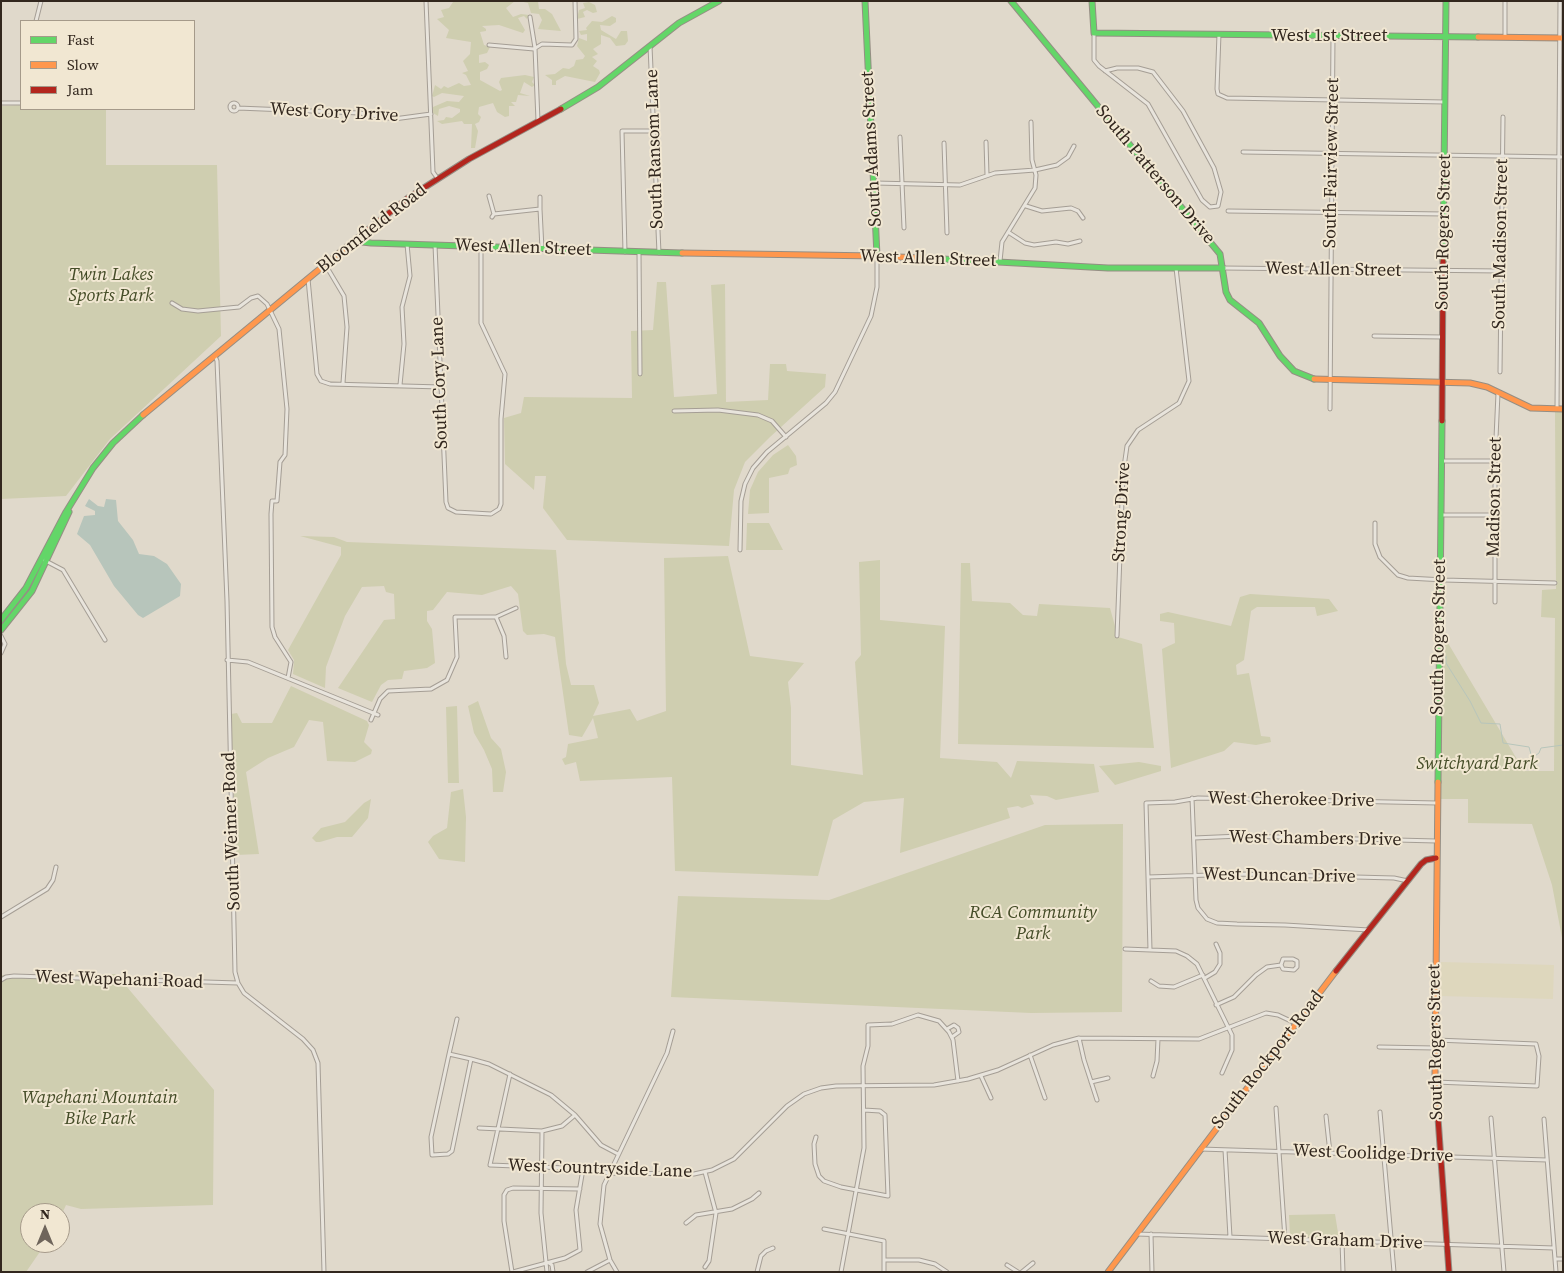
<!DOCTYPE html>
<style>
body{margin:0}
#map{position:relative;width:1564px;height:1273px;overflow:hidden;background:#e0d9cb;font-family:"Source Serif 4",serif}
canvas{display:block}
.frame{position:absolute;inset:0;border:2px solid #32271e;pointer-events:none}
.legend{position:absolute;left:20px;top:20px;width:175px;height:90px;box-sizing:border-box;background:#f1e7d2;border:1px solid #a59a8a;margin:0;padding:6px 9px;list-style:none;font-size:15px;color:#32271e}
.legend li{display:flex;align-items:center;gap:10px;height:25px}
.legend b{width:25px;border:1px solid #a59a8a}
.north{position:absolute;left:20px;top:1203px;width:50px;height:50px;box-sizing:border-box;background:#f1e7d2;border:1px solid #a59a8a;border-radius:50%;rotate:0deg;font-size:14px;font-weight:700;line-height:20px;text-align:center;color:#32271e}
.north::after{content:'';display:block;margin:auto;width:18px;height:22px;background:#6f655b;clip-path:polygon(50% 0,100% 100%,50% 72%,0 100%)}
</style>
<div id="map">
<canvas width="1564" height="1273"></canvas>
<div class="frame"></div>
<ul class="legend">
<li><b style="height:6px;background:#63d668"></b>Fast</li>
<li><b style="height:6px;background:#ff974d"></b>Slow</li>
<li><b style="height:6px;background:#b3261e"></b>Jam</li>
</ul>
<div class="north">N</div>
</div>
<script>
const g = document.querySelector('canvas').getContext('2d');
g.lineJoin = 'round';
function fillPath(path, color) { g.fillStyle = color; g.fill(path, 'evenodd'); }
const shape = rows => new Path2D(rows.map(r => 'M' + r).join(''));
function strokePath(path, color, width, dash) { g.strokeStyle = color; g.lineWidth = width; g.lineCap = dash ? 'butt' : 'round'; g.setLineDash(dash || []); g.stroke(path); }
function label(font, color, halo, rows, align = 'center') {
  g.font = font + ' "Source Serif 4",serif'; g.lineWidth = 4; g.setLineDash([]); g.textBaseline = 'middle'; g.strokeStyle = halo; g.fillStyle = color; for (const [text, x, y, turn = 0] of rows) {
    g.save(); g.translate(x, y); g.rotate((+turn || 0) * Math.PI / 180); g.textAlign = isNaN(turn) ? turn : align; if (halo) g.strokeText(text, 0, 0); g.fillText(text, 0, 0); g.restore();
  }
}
fillPath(shape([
 [1441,962,1554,965,1553,999,1440,996]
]), '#ded7bd');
fillPath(shape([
 [449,1,515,1,506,8,513,17,521,14,529,15,527,19,524,16,518,18,525,30,523,33,499,25,482,26,486,29,486,31,480,32,484,45,490,47,487,53,479,55,479,63,485,62,489,65,487,69,480,72,480,80,500,91,502,90,499,82,501,78,525,75,534,77,532,82,535,85,532,87,524,82,520,93,530,96,518,95,516,102,511,102,515,106,509,106,509,116,505,117,497,112,493,103,479,107,478,114,481,117,479,122,475,124,478,131,475,148,471,148,472,124,464,124,462,121,442,124,437,121,444,120,446,117,452,118,460,112,460,109,449,106,439,109,438,116,433,113,433,107,447,101,459,102,464,96,442,93,434,97,432,96,435,85,441,89,444,86,448,88,459,83,464,86,471,85,466,75,462,73,468,71,463,61,470,54,471,42,446,38,449,30,437,19,444,17,441,10,449,8,453,2],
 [519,1,538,1,539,9,545,9,552,14,561,31,538,29,542,20,539,14,531,13,528,3],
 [589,2,595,5,597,12,593,13,587,10,583,12,585,17,577,19,579,10,585,8,583,3],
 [612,16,616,18,616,22,610,26,600,25,601,30,616,39,621,31,627,31,628,41,625,45,616,46,610,38,601,35,601,44,593,49,598,54,592,57,597,61,593,66,599,70,600,73,595,82,565,76,556,81,556,85,552,85,552,80,545,75,555,74,563,68,569,69,574,66,576,60,583,59,585,56,577,46,579,38,587,41,587,34,581,35,579,31,587,30,586,28,592,21,602,22],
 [21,105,21,109,106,109,106,165,217,165,221,336,110,439,66,496,1,499,1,106],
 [657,282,666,282,674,397,717,394,711,285,725,284,726,402,768,400,770,364,786,364,787,371,826,374,825,387,770,437,745,462,734,490,729,546,567,540,543,508,546,476,535,476,534,490,505,464,504,418,521,413,524,397,632,398,631,331,653,330],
 [1555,412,1563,412,1563,943,1552,885,1532,824,1468,823,1468,799,1440,799,1442,633,1524,771,1554,771,1555,618,1541,617,1542,590,1556,589],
 [788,445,796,456,797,465,790,468,788,474,769,478,769,513,748,514,750,490,758,472,773,455],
 [747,523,769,523,783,550,746,550],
 [300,536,334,537,347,542,556,550,566,664,571,685,594,685,599,703,593,716,630,709,637,721,666,711,664,558,728,556,750,656,804,663,788,682,791,708,791,765,863,775,855,662,861,655,859,562,880,560,880,620,945,626,940,758,997,762,1011,778,1017,761,1094,764,1099,792,1056,800,1047,796,1030,795,1034,804,1022,808,1018,806,1007,808,1010,818,900,853,904,798,864,802,833,820,818,876,675,871,672,777,580,781,576,762,565,765,562,759,566,757,568,744,598,738,593,718,582,737,569,735,555,637,544,634,527,635,523,631,518,594,511,586,482,595,447,592,433,610,427,611,427,621,432,629,435,663,427,668,404,671,402,679,388,680,381,685,372,702,338,688,384,620,395,619,394,594,386,592,384,586,362,587,345,616,326,667,325,688,293,674,294,660,288,650,341,555,341,547],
 [961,563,970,563,972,601,1010,603,1023,615,1037,616,1039,604,1110,608,1118,637,1142,644,1154,748,958,744],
 [1250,594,1329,599,1338,611,1317,616,1315,607,1257,607,1251,611,1244,660,1236,665,1237,675,1249,673,1261,736,1270,737,1271,742,1256,745,1234,742,1224,751,1171,768,1162,649,1175,643,1174,623,1160,621,1160,614,1168,612,1231,626,1240,597],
 [291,686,367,721,369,725,364,742,372,750,371,754,355,762,327,761,323,722,309,720,294,747,268,758,246,772,259,854,236,855,231,714,237,713,242,723,272,723],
 [478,701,491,738,501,749,506,772,503,792,493,792,492,769,484,750,474,733,468,706],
 [457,706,459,783,448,783,446,707],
 [1139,762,1161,766,1161,771,1115,785,1099,766],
 [463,789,466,817,465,862,439,859,428,842,433,836,447,828,451,792],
 [371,799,368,818,352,837,337,837,320,842,316,842,312,838,321,828,345,822,364,803],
 [1123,824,1122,1012,1031,1013,671,997,678,896,829,900,1045,825],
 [116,974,214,1090,213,1205,81,1209,66,1205,60,1218,60,1213,30,1213,30,1243,46,1243,26,1272,1,1272,1,975],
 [1335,1214,1339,1239,1290,1236,1289,1215]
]), '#cfceb0');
fillPath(shape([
 [89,499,98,506,104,507,106,499,116,500,118,521,133,540,139,554,154,556,167,564,181,584,180,596,143,618,138,615,114,586,90,545,77,534,84,516,95,515,95,511,85,506]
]), '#b7c5bb');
strokePath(shape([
 [1446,656,1446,663,1470,701,1481,723,1500,724,1503,743,1529,747,1532,758,1539,753,1541,748,1563,745]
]), '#b7c5bb', 1);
const street = shape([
 [426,1,433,172,438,179],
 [1505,1,1505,37],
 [530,17,535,48,538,121],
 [36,21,41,1],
 [1094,33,1094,60,1099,66,1148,104,1202,200,1210,207,1218,206,1221,192,1214,168,1183,111,1153,72,1138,68,1117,68,1105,71],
 [1219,34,1217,89,1218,94,1227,98,1445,102],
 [489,45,534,49,542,44,572,45,576,39,575,1],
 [650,46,659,253],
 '230 107a4 4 0 1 1 8 0a4 4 0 1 1-8 0Z',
 [1,103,21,103],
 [238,108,360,113,394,119,431,114],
 [900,137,904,228],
 [986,142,987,175],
 [944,143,947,233],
 [1243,152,1563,157],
 [875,183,960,185,995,173,1035,170,1057,165,1068,157,1074,146],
 [489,196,494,214,492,217],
 [1026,206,1042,211,1071,208,1078,211,1083,218],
 [540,209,542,249],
 [1228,211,1444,214],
 [494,214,540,209,540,197],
 [1008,232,1025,243,1034,245,1056,242,1068,244,1080,241],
 [435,245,446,502,448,508,456,512,491,514,499,509,501,504,501,419,505,374,481,323,481,247],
 [625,252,622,131,653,131],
 [639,252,640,374],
 [1000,261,1002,242,1035,188,1036,175,1032,160,1031,122],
 [325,264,344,296,347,327,343,383],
 [1223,268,1501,271],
 [308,279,317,374,321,381,330,384,441,387],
 [172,303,182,309,198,311,239,307,251,298,258,296,267,304,279,329,287,409,285,455,280,462,277,501,272,501,271,514,272,627,275,637,291,662,288,678],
 [1374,336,1443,337],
 [215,356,217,361,227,601,235,972,238,983,244,993,303,1039,313,1050,318,1063,324,1272],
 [1500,372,1503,117],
 [400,385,404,344,402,307,410,276,407,244],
 [1330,409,1333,36],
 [1557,409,1560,1],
 [674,411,718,410,758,415,772,421,786,437],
 [1442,461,1495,461],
 [1441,515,1495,515],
 [1375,523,1375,544,1380,557,1398,575,1408,578,1444,580,1555,583],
 [740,550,741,501,745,484,753,468,767,452,826,403,835,392,871,316,877,287,877,256],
 [42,559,63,570,105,640],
 [1495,602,1495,461,1498,393],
 [496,617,504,636,506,657],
 [1,636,5,644,1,653],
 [1117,636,1123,474,1127,446,1138,430,1179,403,1189,381,1176,268],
 [227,660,248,662,378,715],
 [371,720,380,699,388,691,431,689,447,680,457,657,455,617,496,617,516,608],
 [1192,798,1196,900,1198,908,1207,919,1217,923,1237,924,1285,925,1369,930],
 [1194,838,1240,836,1436,841],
 [1148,877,1241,874,1394,878,1408,881],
 [1,917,47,889,53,880,56,867],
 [1125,949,1176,951,1187,956,1197,964,1232,1035,1232,1050,1222,1073],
 [1150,950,1146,803,1175,802,1198,798,1437,803],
 [1205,978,1215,972,1220,964,1220,953,1216,944],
 [1,980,6,977,14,976,238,983],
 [1151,981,1159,986,1174,987,1203,975],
 [1216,1005,1234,997,1256,975,1267,967,1281,965,1283,969,1294,970,1297,967,1297,961,1293,959,1283,959,1281,965],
 [947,1029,954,1025,958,1028,959,1032,952,1037],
 [1079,1038,1084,1060,1097,1100],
 [1379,1047,1435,1048],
 [449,1054,457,1019],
 [1030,1055,1045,1098],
 [471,1059,452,1151,448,1154,432,1155,431,1137,449,1054,471,1059,489,1064,551,1095,575,1115,601,1145,618,1154],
 [510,1074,490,1165,592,1169,608,1173,694,1174,712,1170,734,1159,787,1106,804,1094,821,1088,836,1086,934,1085,968,1079,998,1070,1053,1045,1079,1038,1199,1039,1266,1013,1278,1015,1295,1023],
 [981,1076,991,1098],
 [1153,1076,1157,1061,1158,1039],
 [1091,1082,1108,1078],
 [1435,1082,1537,1086,1539,1056,1536,1044,1436,1040],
 [1276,1108,1285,1239],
 [1380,1112,1394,1272],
 [1326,1116,1330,1153],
 [1491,1118,1504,1272],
 [1544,1119,1556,1272],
 [479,1128,542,1131,562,1126,575,1115],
 [542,1131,541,1213,547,1272],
 [816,1137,814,1144,815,1164,819,1176,824,1181,841,1187,888,1196,885,1115,880,1111,864,1110],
 [1200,1149,1547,1160],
 [1225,1150,1230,1237],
 [705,1172,716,1213,709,1261,705,1267],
 [686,1223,696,1215,732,1209,752,1199,759,1193],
 [824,1229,884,1241,884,1272],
 [1137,1234,1554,1248],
 [1151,1234,1152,1272],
 [1342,1241,1343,1272],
 [1555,1259,1563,1259],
 [885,1260,919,1260,935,1264,947,1272],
 [549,1263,552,1265,553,1272],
 [1007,1265,1018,1272],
 [512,1272,504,1221,504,1195,507,1190,513,1188,580,1189],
 [513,1272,565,1258,580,1250,576,1210,583,1169],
 [587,1272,610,1260],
 [617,1272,610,1260,600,1224,604,1185,667,1053,673,1031],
 [757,1272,761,1256,766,1251,773,1248],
 [841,1272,864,1148,863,1066,868,1046,868,1025,892,1024,918,1015,939,1021,949,1032,953,1040,958,1081],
 [1022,1272,1033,1263]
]);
const fast = shape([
 [865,1,877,256],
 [1011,1,1220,254,1226,292,1230,300,1259,323,1280,356,1294,371,1314,379],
 [1092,1,1094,33,1478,37],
 [561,109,598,87,679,23,719,1],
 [357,238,362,242,371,243,682,253],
 [943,259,1108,268,1223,268],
 [1443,261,1446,1],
 [1,620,26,588,66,512,93,468,113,443,143,415],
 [1,630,32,591,69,512],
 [1438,782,1442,421]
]);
const slow = shape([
 [1478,37,1563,38],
 [682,253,877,256,943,259],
 [1314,379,1470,383,1487,387,1531,408,1563,409],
 [143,415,350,244],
 [1438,1118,1435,1076,1438,782],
 [1108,1272,1336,971]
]);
const jam = shape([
 [350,244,408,198,469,159,561,109],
 [1442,421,1443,261],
 [1336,971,1421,864,1426,860,1436,858],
 [1438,1118,1449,1272]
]);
strokePath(street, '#a59e95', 5);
strokePath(fast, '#958e84', 7);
strokePath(slow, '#958e84', 7);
strokePath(jam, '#958e84', 7);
strokePath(street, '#e8e4dc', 3);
strokePath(fast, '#63d668', 5);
strokePath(slow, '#ff974d', 5);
strokePath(jam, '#b3261e', 5);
label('18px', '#32271e', '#f1e7d2', [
 ["West 1st Street",1329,36],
 ["West Cory Drive",334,113,3],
 ["South Ransom Lane",655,149,-92],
 ["South Adams Street",872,149,-93],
 ["South Fairview Street",1332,163,-89],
 ["South Patterson Drive",1155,175,50],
 ["Bloomfield Road",372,229,-38],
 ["South Rogers Street",1444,232,-89],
 ["South Madison Street",1501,244,-89],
 ["West Allen Street",523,248,2],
 ["West Allen Street",928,259,2],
 ["West Allen Street",1333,270,1],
 ["South Cory Lane",440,383,-92],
 ["Madison Street",1495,497,-89],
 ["Strong Drive",1122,512,-87],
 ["South Rogers Street",1439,637,-89],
 ["West Cherokee Drive",1291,800,1],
 ["South Weimer Road",232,831,-92],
 ["West Chambers Drive",1315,839,1],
 ["West Duncan Drive",1279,876,1],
 ["West Wapehani Road",119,980,2],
 ["South Rogers Street",1436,1042,-91],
 ["South Rockport Road",1268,1060,-52],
 ["West Coolidge Drive",1373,1154,2],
 ["West Countryside Lane",600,1169,2],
 ["West Graham Drive",1345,1241,2]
]);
label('italic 18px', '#444c27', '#f1e7d2', [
 ["Twin Lakes",111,275],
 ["Sports Park",111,296],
 ["Switchyard Park",1477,764],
 ["RCA Community",1033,913],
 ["Park",1033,934],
 ["Wapehani Mountain",100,1098],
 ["Bike Park",100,1119]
]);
</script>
